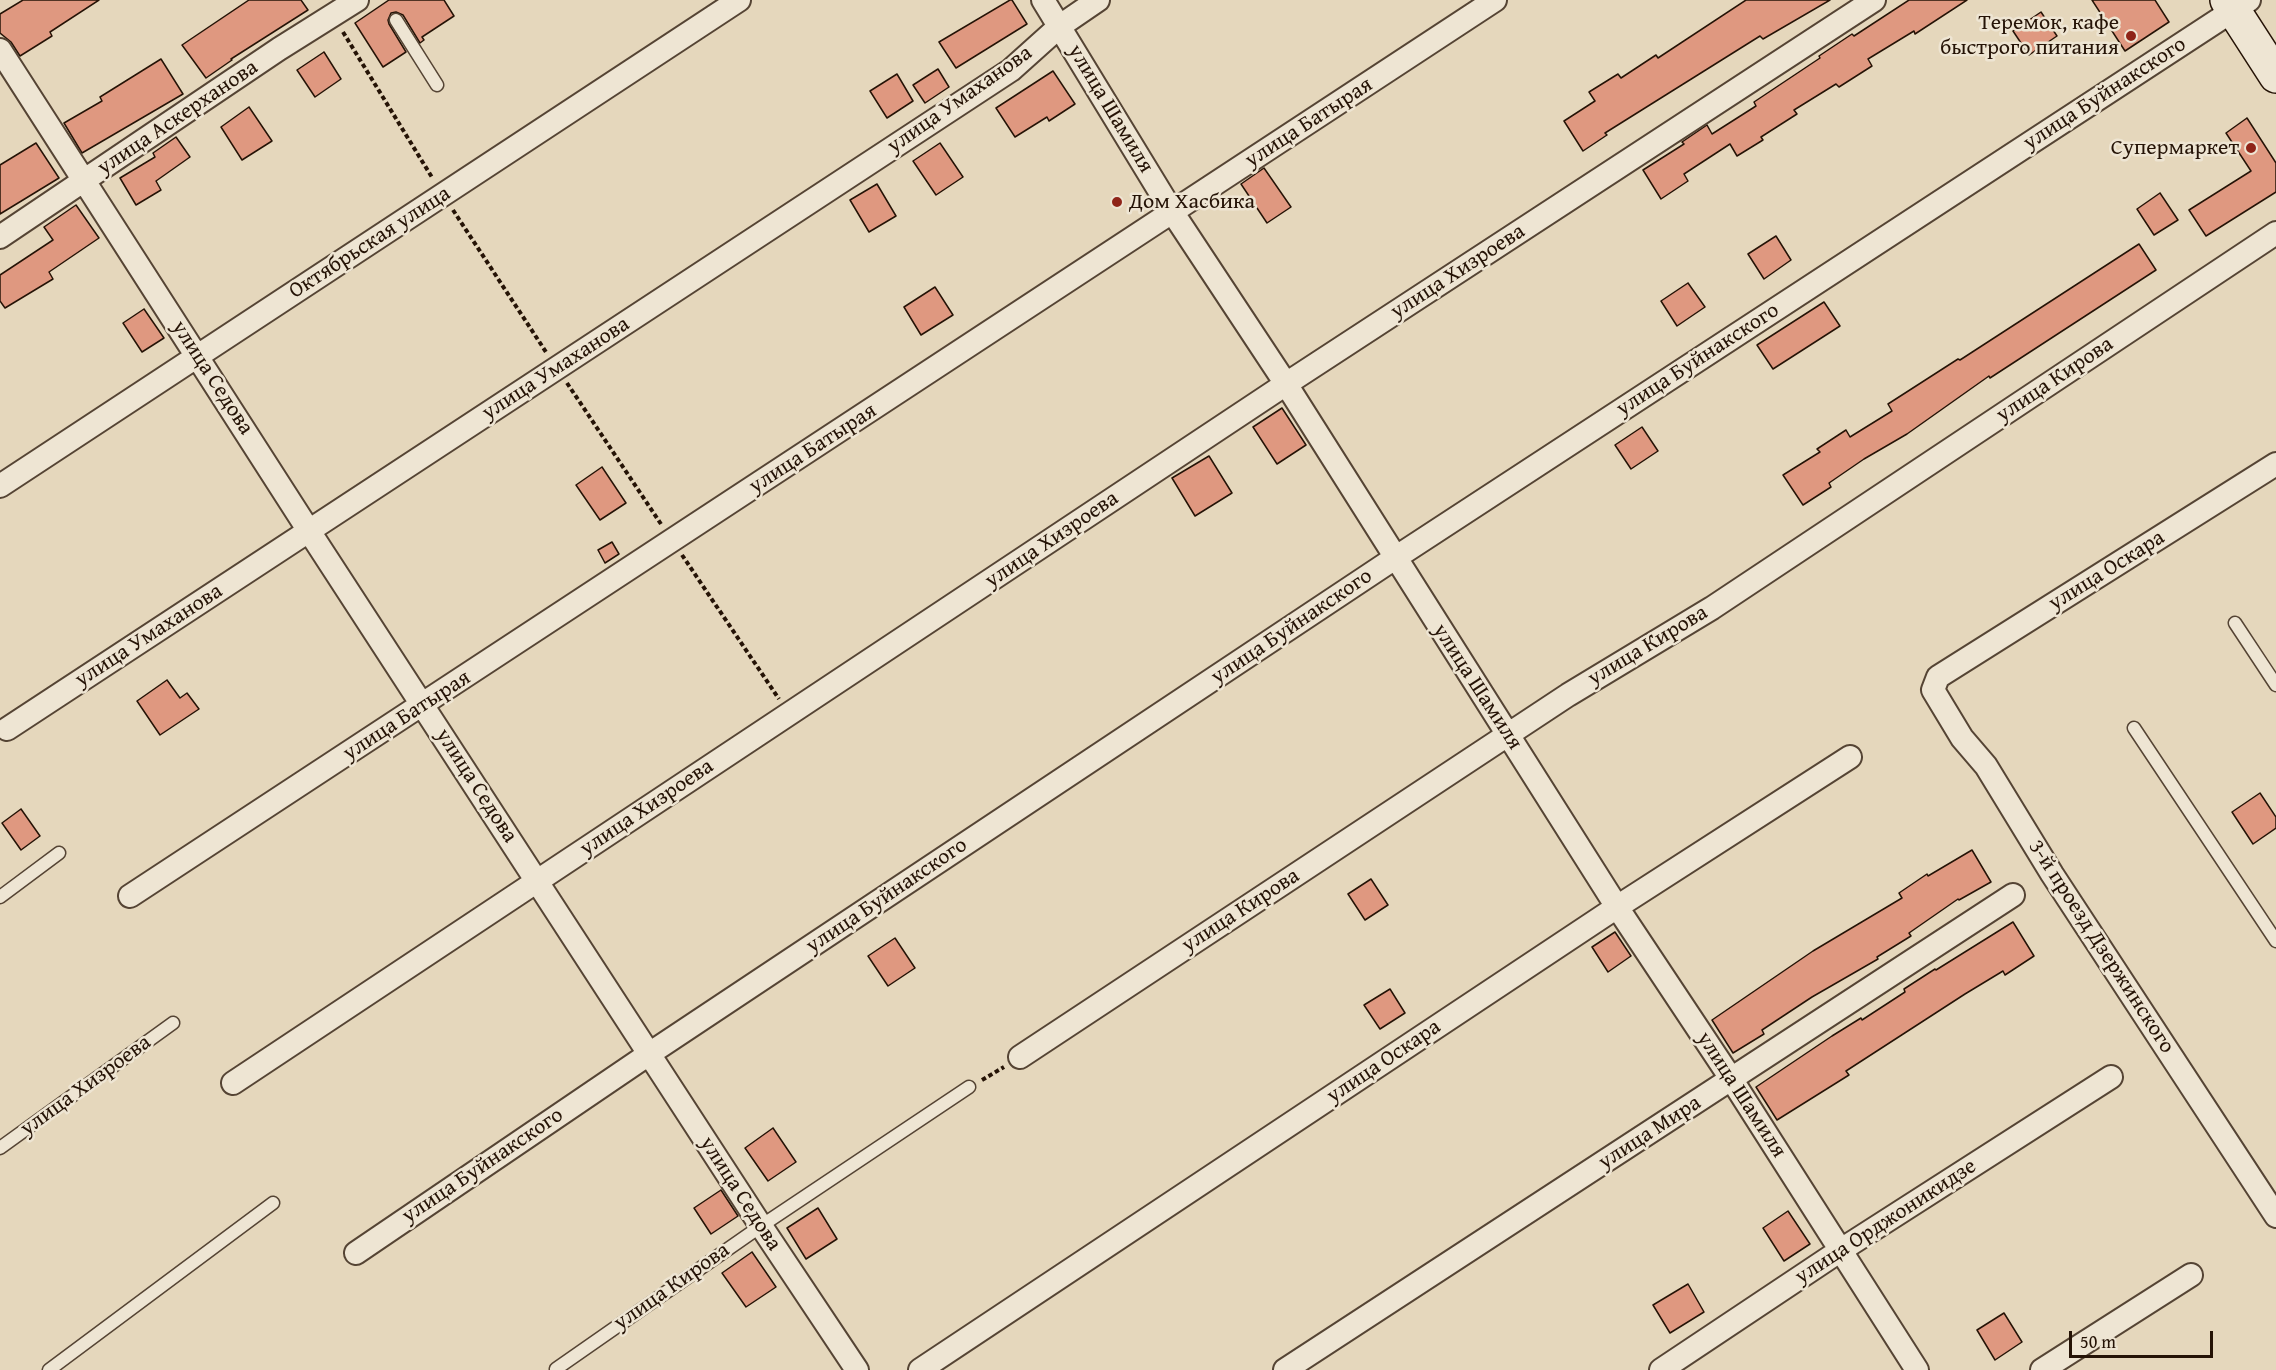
<!DOCTYPE html>
<meta charset="utf-8">
<style>
body{margin:0}
#map{position:relative;width:2276px;height:1370px;overflow:hidden;background:#e5d7bc;font-family:"Gentium Book Plus",serif}
canvas{display:block}
.scale{position:absolute;left:2069px;top:1331px;width:144px;height:27px;box-sizing:border-box;border:3px solid #251306;border-top:0;padding-left:8px;font-size:18px;line-height:21px;white-space:nowrap;color:#251306;-webkit-text-stroke:4px #eee5d3;paint-order:stroke}
</style>
<div id="map">
<canvas width="2276" height="1370"></canvas>
<div class="scale">50 m</div>
</div>
<script>
const g = document.querySelector('canvas').getContext('2d');
g.lineJoin = 'round';
function fillPath(path, color) { g.fillStyle = color; g.fill(path, 'evenodd'); }
const shape = rows => new Path2D(rows.map(r => 'M' + r).join(''));
function strokePath(path, color, width, dash) { g.strokeStyle = color; g.lineWidth = width; g.lineCap = dash ? 'butt' : 'round'; g.setLineDash(dash || []); g.stroke(path); }
function label(font, color, halo, rows, align = 'center') {
  g.font = font + ' "Gentium Book Plus",serif'; g.lineWidth = 5; g.setLineDash([]); g.textBaseline = 'middle'; g.strokeStyle = halo; g.fillStyle = color; for (const [text, x, y, turn = 0] of rows) {
    g.save(); g.translate(x, y); g.rotate((+turn || 0) * Math.PI / 180); g.textAlign = isNaN(turn) ? turn : align; if (halo) g.strokeText(text, 0, 0); g.fillText(text, 0, 0); g.restore();
  }
}
const building = shape([
 [23,0,99,0,50,32,52,36,20,56,11,42,0,33,0,14,23,0],
 [249,0,301,0,308,10,231,59,232,60,206,78,182,45,249,0],
 [389,0,444,0,454,16,422,37,424,40,420,43,403,15,396,12,391,13,388,20,389,24,406,52,383,67,355,23,389,0],
 [1010,0,1012,0,1027,24,956,68,939,42,1010,0],
 [1746,0,1830,0,1763,39,1760,36,1605,133,1607,135,1583,151,1564,121,1595,101,1589,92,1618,74,1621,78,1656,55,1658,58,1746,0],
 [1909,0,1967,0,1915,34,1914,31,1868,59,1872,66,1839,87,1836,84,1794,110,1797,114,1761,137,1763,140,1737,156,1730,144,1684,174,1688,181,1661,199,1643,170,1684,144,1682,142,1707,125,1712,134,1756,106,1754,102,1820,58,1819,56,1852,34,1854,36,1909,0],
 [2092,0,2155,0,2169,22,2125,51,2092,0],
 [2041,12,2057,36,2029,55,2013,31,2041,12],
 [324,52,341,79,315,97,297,70,324,52],
 [161,59,183,94,82,153,64,123,102,101,100,97,161,59],
 [938,69,949,87,925,103,913,85,938,69],
 [1053,71,1075,104,1049,121,1047,117,1015,137,996,108,1053,71],
 [897,74,913,101,887,118,870,91,897,74],
 [249,107,272,141,242,160,221,127,249,107],
 [2247,118,2276,163,2276,192,2206,236,2189,210,2251,171,2226,133,2247,118],
 [176,137,190,157,156,181,161,190,136,205,120,178,155,157,153,153,176,137],
 [36,143,59,178,0,214,0,165,36,143],
 [940,143,963,177,936,195,913,161,940,143],
 [1264,168,1291,207,1267,223,1241,184,1264,168],
 [877,184,896,216,869,232,850,200,877,184],
 [2160,193,2178,220,2154,235,2137,209,2160,193],
 [76,205,99,238,49,272,53,279,5,308,0,301,0,275,53,240,44,227,76,205],
 [1776,236,1791,260,1764,279,1748,254,1776,236],
 [2139,244,2156,270,1990,378,1989,376,1907,434,1864,459,1829,483,1831,487,1803,505,1783,475,1820,452,1817,449,1846,430,1850,437,1892,411,1888,404,1958,359,1960,360,2139,244],
 [1688,283,1705,307,1677,326,1661,301,1688,283],
 [935,287,953,315,921,335,904,307,935,287],
 [1824,302,1840,326,1773,369,1757,345,1824,302],
 [144,309,164,338,142,352,123,323,144,309],
 [1282,408,1306,445,1277,464,1253,427,1282,408],
 [1642,427,1658,451,1631,469,1615,445,1642,427],
 [1209,456,1232,493,1195,516,1172,478,1209,456],
 [602,467,626,503,600,520,576,485,602,467],
 [612,542,619,554,605,563,598,550,612,542],
 [167,680,180,698,187,693,199,709,160,735,137,701,167,680],
 [2260,793,2276,817,2276,828,2253,844,2232,812,2260,793],
 [21,809,40,836,21,850,2,823,21,809],
 [1972,850,1991,882,1959,900,1958,899,1909,933,1911,936,1877,957,1878,959,1812,997,1762,1030,1764,1034,1733,1053,1712,1020,1813,951,1902,898,1899,893,1927,874,1928,876,1972,850],
 [1371,879,1388,905,1365,920,1348,894,1371,879],
 [2013,922,2034,956,2005,975,2003,971,1965,994,1846,1071,1849,1075,1777,1120,1756,1087,1832,1036,1861,1018,1862,1020,1905,992,1904,989,1935,969,1936,970,2013,922],
 [1615,932,1631,956,1608,972,1592,947,1615,932],
 [895,938,915,968,888,986,868,956,895,938],
 [1390,989,1405,1013,1380,1029,1364,1005,1390,989],
 [773,1128,796,1162,768,1181,745,1148,773,1128],
 [721,1190,738,1216,711,1234,694,1208,721,1190],
 [818,1208,837,1239,806,1259,787,1228,818,1208],
 [1788,1211,1810,1244,1784,1261,1763,1228,1788,1211],
 [752,1252,776,1287,746,1307,722,1273,752,1252],
 [1688,1284,1704,1312,1670,1333,1653,1305,1688,1284],
 [2004,1313,2022,1342,1995,1360,1977,1330,2004,1313]
]);
fillPath(building, '#df9880');
strokePath(building, '#251306', 1.5);
const service = shape([
 [396,20,437,85],
 [2235,623,2276,685],
 [2134,728,2276,941],
 [0,897,59,853],
 [0,1148,173,1023],
 [556,1369,761,1226,969,1087],
 [49,1370,273,1203]
]);
const minor = shape([
 [1043,0,1173,213,1286,384,1617,907,1732,1080,1917,1370],
 [0,50,309,531,761,1226,857,1370],
 [0,237,279,49,357,0],
 [2276,464,1938,677,1933,690,1962,738,1986,766,2052,874,2276,1216],
 [0,486,739,0],
 [7,729,1011,70,1060,26,1098,0],
 [130,896,1495,0],
 [1020,1057,1568,695,1712,608,2276,233],
 [233,1083,1286,384,1874,0],
 [356,1253,649,1054,1395,558,2249,0],
 [920,1370,1617,907,1850,757],
 [1285,1370,2013,895],
 [1661,1370,1841,1250,2111,1077],
 [2042,1370,2191,1275]
]);
const secondary = shape([
 [2227,0,2276,76]
]);
strokePath(service, '#554434', 15);
strokePath(minor, '#554434', 26);
strokePath(secondary, '#251306', 36);
strokePath(shape([
 [343,32,433,179],
 [453,210,546,352],
 [567,383,661,524],
 [682,555,779,699],
 [982,1080,1004,1067]
]), '#251306', 4, [4.5, 3]);
strokePath(service, '#eee5d3', 12);
strokePath(minor, '#eee5d3', 22);
strokePath(secondary, '#eee5d3', 33);
for (const [x, y, r, color] of [
 [2131,36,6,"#8f2418"],
 [2251,148,6,"#8f2418"],
 [1117,202,6,"#8f2418"]
]) { const dot = new Path2D(); dot.arc(x, y, r, 0, 2 * Math.PI); g.fillStyle = color; g.fill(dot); strokePath(dot, '#eee5d3', 2); }
label('22px', '#251306', '#eee5d3', [
 ["Теремок, кафе",2119,23],
 ["быстрого питания",2119,48],
 ["Супермаркет",2239,148],
 ["Дом Хасбика",1129,202,"left"]
], 'right');
label('22px', '#251306', '#eee5d3', [
 ["улица Буйнакского",2105,94,-33],
 ["улица Умаханова",960,100,-35],
 ["улица Шамиля",1110,109,59],
 ["улица Аскерханова",178,118,-34],
 ["улица Батырая",1309,123,-33],
 ["Октябрьская улица",370,243,-33],
 ["улица Хизроева",1458,272,-33],
 ["улица Буйнакского",1698,360,-33],
 ["улица Умаханова",556,369,-33],
 ["улица Седова",212,378,57],
 ["улица Кирова",2055,380,-34],
 ["улица Батырая",813,449,-33],
 ["улица Хизроева",1052,540,-34],
 ["улица Оскара",2107,571,-32],
 ["улица Буйнакского",1292,627,-34],
 ["улица Умаханова",149,636,-33],
 ["улица Кирова",1648,646,-31],
 ["улица Шамиля",1477,687,57],
 ["улица Батырая",407,716,-33],
 ["улица Седова",476,786,57],
 ["улица Хизроева",647,808,-34],
 ["улица Буйнакского",887,896,-34],
 ["улица Кирова",1241,911,-33],
 ["3-й проезд Дзержинского",2101,947,57],
 ["улица Оскара",1384,1062,-34],
 ["улица Хизроева",86,1086,-36],
 ["улица Шамиля",1741,1095,57],
 ["улица Мира",1650,1133,-33],
 ["улица Буйнакского",483,1166,-34],
 ["улица Седова",740,1194,57],
 ["улица Орджоникидзе",1886,1222,-33],
 ["улица Кирова",672,1287,-35]
]);
</script>
